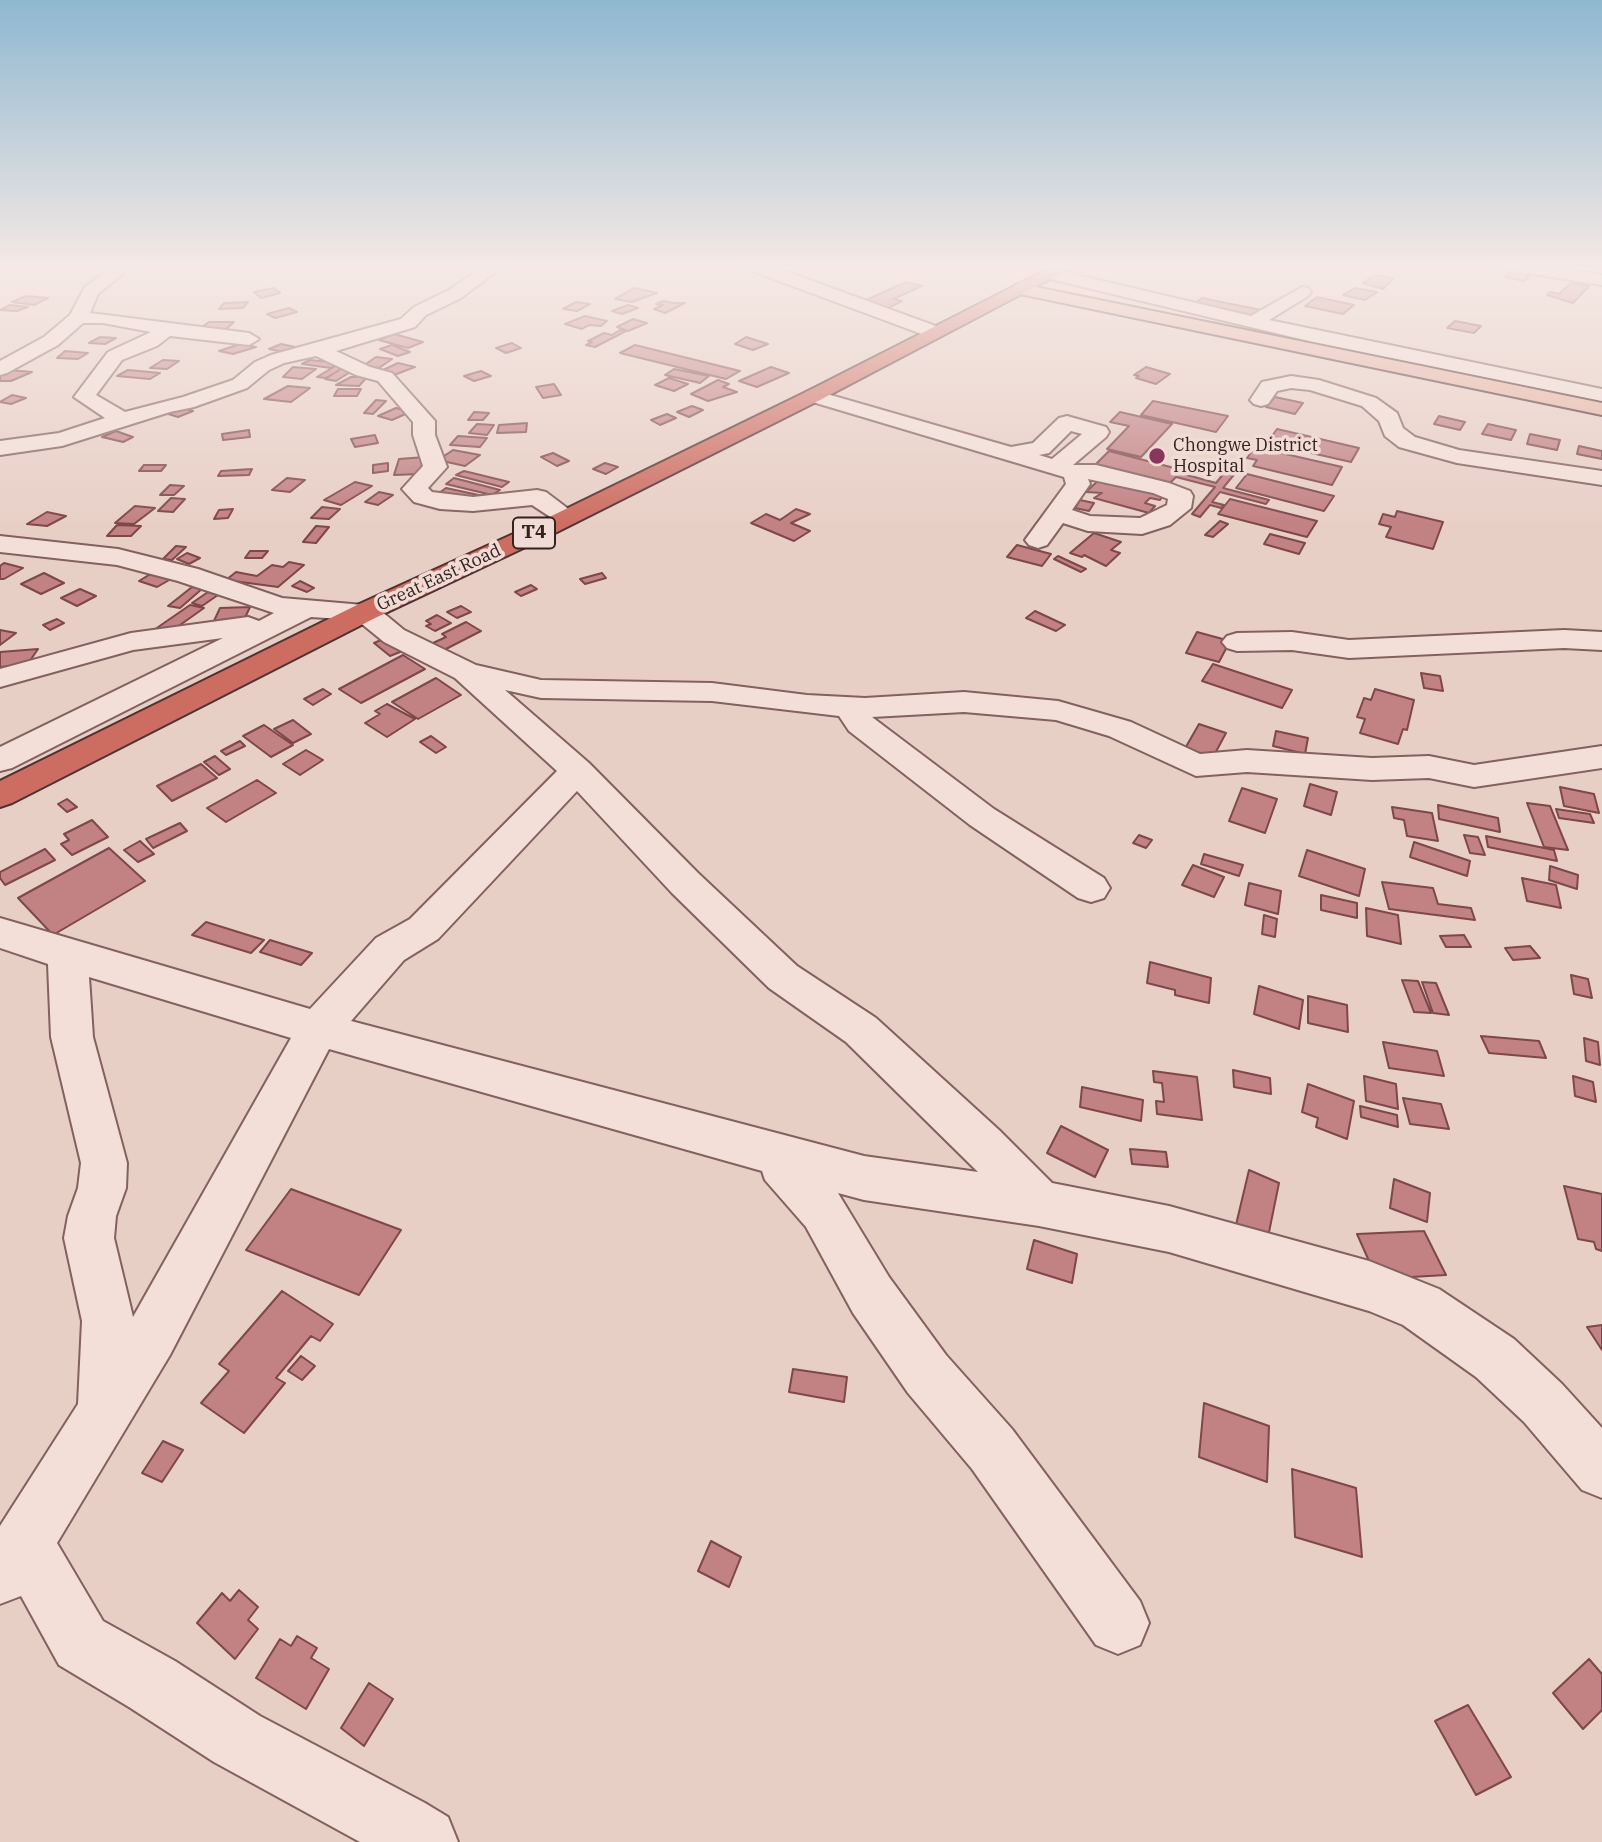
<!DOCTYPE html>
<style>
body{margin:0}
canvas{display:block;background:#e8cfc6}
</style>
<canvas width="1602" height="1842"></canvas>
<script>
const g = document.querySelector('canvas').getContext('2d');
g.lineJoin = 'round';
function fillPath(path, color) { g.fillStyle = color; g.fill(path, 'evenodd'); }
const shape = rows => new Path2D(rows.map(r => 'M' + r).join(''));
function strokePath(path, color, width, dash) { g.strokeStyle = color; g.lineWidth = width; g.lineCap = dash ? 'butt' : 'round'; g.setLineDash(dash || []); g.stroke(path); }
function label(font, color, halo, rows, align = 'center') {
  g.font = font + ' "IBM Plex Serif",serif'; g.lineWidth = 7; g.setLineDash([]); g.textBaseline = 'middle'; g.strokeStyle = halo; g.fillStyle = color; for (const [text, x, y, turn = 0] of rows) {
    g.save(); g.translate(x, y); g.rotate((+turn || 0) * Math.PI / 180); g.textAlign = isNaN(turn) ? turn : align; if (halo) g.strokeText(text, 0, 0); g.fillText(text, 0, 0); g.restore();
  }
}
const building = shape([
 [1501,268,1529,273,1526,277,1529,278,1524,281,1505,277,1509,272,1500,270,1501,268],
 [1375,275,1393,279,1383,289,1363,283,1375,275],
 [906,282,922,286,893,299,902,301,888,308,864,301,906,282],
 [1571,283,1589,286,1573,303,1547,295,1550,292,1559,294,1571,283],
 [274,288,280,293,261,298,254,292,274,288],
 [634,288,657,293,632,302,615,299,634,288],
 [1355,288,1377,292,1365,300,1343,295,1355,288],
 [26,296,48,298,34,305,12,302,26,296],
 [1317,297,1354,305,1343,314,1305,306,1317,297],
 [1202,298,1261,310,1252,317,1192,305,1202,298],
 [663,301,674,303,685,303,665,313,654,309,663,305,656,304,663,301],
 [248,302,243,308,219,309,224,303,248,302],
 [576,302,590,304,577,311,563,309,576,302],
 [10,305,28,307,17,311,0,310,10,305],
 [628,305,638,308,622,314,612,311,628,305],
 [289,308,297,312,275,318,267,314,289,308],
 [585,316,607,321,601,326,589,325,582,329,565,324,585,316],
 [633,319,647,323,628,331,617,327,633,319],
 [1455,321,1481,326,1474,333,1447,328,1455,321],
 [209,322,234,322,225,330,199,329,209,322],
 [620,330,626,331,595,347,586,345,592,342,588,341,604,333,612,335,620,330],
 [394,334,423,342,408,348,379,340,394,334],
 [100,337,116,338,105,344,89,343,100,337],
 [746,337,768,344,753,350,735,344,746,337],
 [512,343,521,348,506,353,496,348,512,343],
 [240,344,256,347,233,354,219,351,240,344],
 [281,344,300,348,287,353,269,349,281,344],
 [392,345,410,352,398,356,380,349,392,345],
 [635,345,740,371,726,379,620,353,635,345],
 [65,351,88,353,78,359,57,358,65,351],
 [376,357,392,359,379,368,363,366,376,357],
 [163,360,179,361,167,369,150,368,163,360],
 [310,360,338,363,331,368,302,364,310,360],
 [398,363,415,367,394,375,381,371,398,363],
 [337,365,346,366,326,378,317,377,337,365],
 [293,367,316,369,302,379,283,377,293,367],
 [344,367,355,369,336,381,325,379,344,367],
 [771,367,789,373,757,387,739,381,771,367],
 [1146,367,1170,374,1156,384,1136,378,1139,376,1134,375,1146,367],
 [674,369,709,376,700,383,665,375,674,369],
 [9,370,32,372,11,381,0,381,0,375,9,370],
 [128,370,160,373,150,379,117,376,128,370],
 [481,371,491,376,474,381,464,376,481,371],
 [351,377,367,377,359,386,336,385,351,377],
 [669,378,688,384,674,391,655,385,669,378],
 [718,380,729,384,723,387,737,392,708,401,691,394,718,380],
 [554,384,561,395,543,398,536,387,554,384],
 [288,386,310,388,291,402,264,399,288,386],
 [338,389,361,389,357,396,334,396,338,389],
 [12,395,26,398,11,404,0,402,12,395],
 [1275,397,1303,403,1295,414,1266,407,1275,397],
 [376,400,386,401,373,414,364,413,376,400],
 [1153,401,1228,416,1216,432,1141,415,1153,401],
 [178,406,193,411,178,417,162,412,178,406],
 [692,406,703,410,689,417,677,412,692,406],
 [396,408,410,412,392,420,378,416,396,408],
 [474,412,489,413,483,420,468,420,474,412],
 [1120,412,1172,424,1141,457,1107,449,1129,426,1110,422,1120,412],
 [667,414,676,418,660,425,651,420,667,414],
 [1439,416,1465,422,1460,430,1434,424,1439,416],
 [527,423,526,432,497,433,499,425,527,423],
 [477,424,494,425,487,435,469,433,477,424],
 [1488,424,1516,430,1511,440,1482,434,1488,424],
 [1277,429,1359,448,1351,462,1267,443,1277,429],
 [249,430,250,437,223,440,222,434,249,430],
 [116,431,133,437,123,442,102,437,116,431],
 [1530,434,1560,440,1557,450,1527,444,1530,434],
 [375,435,378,443,355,447,351,439,375,435],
 [458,436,487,438,480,447,450,445,458,436],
 [1579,446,1602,451,1602,459,1577,454,1579,446],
 [1255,447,1342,467,1332,485,1253,466,1257,460,1247,458,1255,447],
 [453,450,480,455,465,466,438,460,453,450],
 [1109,451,1182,470,1180,473,1216,483,1233,462,1242,465,1223,488,1269,500,1266,504,1220,492,1212,502,1224,505,1221,508,1210,505,1200,517,1192,514,1215,487,1176,477,1170,483,1096,464,1109,451],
 [553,453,569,461,557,466,541,457,553,453],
 [425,457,420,474,394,475,399,459,425,457],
 [388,463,388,471,373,473,373,465,388,463],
 [605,463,618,467,606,474,593,469,605,463],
 [144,465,166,465,161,471,139,471,144,465],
 [252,469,249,475,218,476,221,471,252,469],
 [464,471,509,482,502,487,456,475,464,471],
 [1247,474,1334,496,1324,511,1236,488,1247,474],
 [287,478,305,480,290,492,272,490,287,478],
 [454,478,500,490,492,495,446,484,454,478],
 [1101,478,1164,495,1160,500,1150,498,1145,503,1155,506,1149,513,1094,498,1102,493,1086,492,1101,478],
 [355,482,372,486,341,505,324,500,355,482],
 [170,485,184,486,174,495,160,495,170,485],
 [446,488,488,497,482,502,439,493,446,488],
 [379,492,393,495,378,505,365,502,379,492],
 [171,498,185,499,173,512,158,511,171,498],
 [1230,499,1317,521,1307,537,1218,514,1230,499],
 [1080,500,1094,503,1089,511,1075,508,1080,500],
 [135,506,155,508,134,524,115,523,135,506],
 [322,507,340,509,329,519,311,518,322,507],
 [233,509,228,518,214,519,219,510,233,509],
 [796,509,810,514,791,523,810,531,794,541,751,523,766,514,780,520,796,509],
 [1397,511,1443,522,1433,549,1386,537,1391,527,1379,524,1383,514,1395,517,1397,511],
 [47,512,66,516,47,526,27,524,47,512],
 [1220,521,1228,524,1213,537,1205,535,1220,521],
 [117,525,141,526,131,536,107,536,117,525],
 [316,526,329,527,316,543,303,542,316,526],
 [1094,533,1121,542,1111,550,1120,553,1106,566,1084,555,1082,557,1070,553,1094,533],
 [1270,534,1305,543,1299,554,1264,544,1270,534],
 [1017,545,1051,554,1042,566,1007,557,1017,545],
 [176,546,186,547,172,560,163,559,176,546],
 [250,551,268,551,262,558,245,558,250,551],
 [187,553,200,558,189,564,177,559,187,553],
 [1058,556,1086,569,1081,572,1054,559,1058,556],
 [289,562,304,565,278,587,226,580,236,572,257,576,272,565,283,567,289,562],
 [4,563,23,568,4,579,0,579,0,566,4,563],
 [44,573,64,583,41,594,21,584,44,573],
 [152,573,171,579,157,587,139,581,152,573],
 [602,573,606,578,585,584,580,579,602,573],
 [300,581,314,588,307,592,292,586,300,581],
 [531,585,537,589,521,596,515,592,531,585],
 [192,587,203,588,180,608,168,606,192,587],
 [80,589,96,596,77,606,61,598,80,589],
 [208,592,218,595,202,606,192,603,208,592],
 [190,605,204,608,173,630,166,628,159,634,151,632,190,605],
 [461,606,471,612,457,618,447,612,461,606],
 [250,607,243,622,213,623,220,608,250,607],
 [1035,611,1065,625,1056,631,1026,618,1035,611],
 [437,615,451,623,435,631,426,626,431,624,426,621,437,615],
 [57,619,64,623,50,630,43,625,57,619],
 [466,622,481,631,444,650,433,643,446,637,442,634,466,622],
 [0,630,16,633,0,645,0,630],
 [1197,632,1230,641,1219,662,1186,653,1197,632],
 [388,637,405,650,390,656,374,643,388,637],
 [38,649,27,665,0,667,0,652,38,649],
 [403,655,425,669,361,703,339,689,403,655],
 [1213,664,1292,690,1282,708,1202,681,1213,664],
 [1421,673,1440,676,1443,691,1424,688,1421,673],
 [436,678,461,695,418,719,392,702,436,678],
 [323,689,331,694,313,705,304,699,323,689],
 [1375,689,1414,700,1407,730,1403,729,1398,744,1360,733,1365,719,1357,717,1364,698,1371,700,1375,689],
 [387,704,415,719,387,737,365,723,380,714,375,711,387,704],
 [293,720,311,734,293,743,274,729,293,720],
 [1199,724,1226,733,1211,761,1183,752,1199,724],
 [264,725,293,745,271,757,243,736,264,725],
 [1276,731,1308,738,1305,754,1273,746,1276,731],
 [431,736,446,747,436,753,420,742,431,736],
 [240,741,245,746,226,755,221,751,240,741],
 [306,750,323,760,300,775,283,764,306,750],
 [215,756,230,769,219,775,204,762,215,756],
 [201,764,217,778,172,801,157,786,201,764],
 [257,780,276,793,226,822,207,808,257,780],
 [1310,784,1337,792,1331,815,1304,806,1310,784],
 [1560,787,1594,794,1599,813,1564,806,1560,787],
 [1242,788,1277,799,1265,833,1229,821,1242,788],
 [67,799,77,807,67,812,58,804,67,799],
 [1527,803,1550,806,1568,850,1544,847,1527,803],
 [1438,805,1498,818,1500,832,1439,819,1438,805],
 [1392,807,1432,813,1438,841,1407,836,1404,820,1394,818,1392,807],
 [1556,809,1590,814,1594,823,1559,818,1556,809],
 [92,820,108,837,72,855,61,844,69,840,64,834,92,820],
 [180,823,187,831,153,848,146,839,180,823],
 [1139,835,1152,840,1146,848,1133,843,1139,835],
 [1464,835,1478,837,1485,855,1470,853,1464,835],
 [1486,836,1554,850,1557,861,1488,847,1486,836],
 [140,841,154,854,138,862,124,850,140,841],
 [1414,842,1470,861,1467,876,1410,857,1414,842],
 [109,848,145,881,53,935,18,898,109,848],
 [45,849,55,860,5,885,0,878,0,872,45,849],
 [1307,850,1365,869,1359,896,1299,876,1307,850],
 [1204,854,1243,865,1239,876,1201,864,1204,854],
 [1193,865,1224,877,1214,897,1182,885,1193,865],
 [1550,866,1578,875,1577,889,1549,880,1550,866],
 [1522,878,1556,885,1561,908,1527,901,1522,878],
 [1382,882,1433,888,1438,904,1471,908,1475,920,1389,909,1382,882],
 [1249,883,1281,891,1278,914,1245,905,1249,883],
 [1321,895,1357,903,1357,918,1321,910,1321,895],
 [1366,908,1398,915,1401,944,1367,936,1366,908],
 [1264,915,1277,919,1275,937,1262,934,1264,915],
 [206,922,264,940,251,953,192,935,206,922],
 [1464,935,1471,947,1446,947,1440,936,1464,935],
 [270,940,312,953,301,965,260,952,270,940],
 [1530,946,1540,958,1513,960,1505,948,1530,946],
 [1150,962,1211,978,1209,1003,1175,995,1175,990,1147,983,1150,962],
 [1571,975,1588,979,1592,998,1574,994,1571,975],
 [1402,980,1418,981,1431,1013,1414,1012,1402,980],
 [1422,982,1436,983,1449,1015,1433,1013,1422,982],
 [1259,986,1303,1000,1299,1029,1254,1014,1259,986],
 [1308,996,1347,1005,1348,1032,1308,1023,1308,996],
 [1481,1036,1539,1041,1546,1058,1489,1053,1481,1036],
 [1584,1038,1598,1042,1600,1065,1586,1061,1584,1038],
 [1383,1042,1437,1051,1444,1076,1389,1068,1383,1042],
 [1233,1070,1270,1078,1271,1094,1234,1087,1233,1070],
 [1153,1071,1197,1077,1202,1120,1157,1114,1156,1101,1164,1102,1162,1083,1154,1082,1153,1071],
 [1364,1076,1396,1084,1398,1109,1366,1101,1364,1076],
 [1573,1076,1593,1082,1596,1102,1575,1096,1573,1076],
 [1308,1084,1354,1101,1347,1139,1316,1127,1318,1118,1302,1112,1308,1084],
 [1082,1087,1143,1100,1141,1121,1080,1107,1082,1087],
 [1403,1098,1441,1104,1449,1129,1410,1124,1403,1098],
 [1360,1106,1397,1115,1398,1127,1361,1117,1360,1106],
 [1061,1126,1108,1150,1095,1177,1047,1153,1061,1126],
 [1130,1149,1166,1152,1168,1167,1132,1164,1130,1149],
 [1249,1170,1279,1183,1267,1242,1235,1229,1249,1170],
 [1394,1179,1430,1193,1427,1222,1390,1208,1394,1179],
 [1564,1186,1602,1194,1602,1251,1596,1249,1594,1242,1578,1239,1564,1186],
 [291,1189,401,1230,359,1295,246,1250,291,1189],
 [1424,1231,1446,1275,1377,1279,1357,1234,1424,1231],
 [1034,1240,1077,1254,1072,1283,1027,1269,1034,1240],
 [282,1291,333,1324,320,1341,311,1336,276,1378,285,1383,244,1433,201,1403,229,1371,219,1364,282,1291],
 [1602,1325,1602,1350,1587,1327,1602,1325],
 [301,1356,315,1366,302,1380,288,1371,301,1356],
 [793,1369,847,1377,844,1402,789,1392,793,1369],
 [1204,1403,1269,1426,1267,1482,1199,1457,1204,1403],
 [163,1441,183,1450,162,1482,142,1473,163,1441],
 [1292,1469,1356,1488,1362,1557,1295,1537,1292,1469],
 [711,1541,741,1557,729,1587,698,1571,711,1541],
 [239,1590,258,1607,248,1620,258,1629,235,1659,197,1623,222,1593,230,1601,239,1590],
 [297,1636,317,1648,311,1658,329,1669,306,1709,256,1678,280,1639,291,1646,297,1636],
 [1589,1659,1602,1674,1602,1710,1583,1729,1553,1693,1589,1659],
 [369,1683,393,1699,364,1746,341,1728,369,1683],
 [1468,1705,1511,1777,1476,1795,1435,1721,1468,1705]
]);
fillPath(building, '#c28183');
strokePath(building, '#7e474a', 2);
const minor = shape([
 [112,267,131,267,98,294,90,313,249,333,259,339,249,345,170,336,157,346,122,360,96,395,125,412,183,397,233,380,255,362,271,355,401,319,414,307,449,290,483,267,502,267,461,298,426,315,415,327,336,351,370,367,392,373,435,421,435,435,447,467,428,488,432,492,473,497,537,490,546,492,579,517,576,522,567,524,558,522,532,505,473,511,440,509,414,502,402,489,423,466,413,435,413,422,378,381,356,375,316,356,284,363,269,370,247,388,194,407,170,412,62,446,0,455,0,441,59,433,105,418,74,397,108,352,151,332,103,323,83,323,58,345,7,373,0,375,0,361,44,337,70,315,85,287,112,267],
 [750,267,774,267,941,328,943,332,941,336,927,336,752,271,750,267],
 [1512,267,1552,267,1602,275,1602,285,1520,272,1512,267],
 [1052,269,1251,316,1302,287,1308,288,1311,292,1308,296,1269,320,1602,389,1602,401,1309,341,1046,278,1044,274,1046,270,1052,269],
 [1291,376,1319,380,1376,398,1397,413,1403,428,1415,437,1459,450,1602,471,1602,485,1457,463,1399,447,1385,436,1379,421,1362,406,1310,390,1291,388,1277,391,1268,404,1261,406,1254,404,1250,400,1262,382,1291,376],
 [813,390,1011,447,1033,443,1059,418,1067,416,1106,427,1109,432,1106,437,1073,465,1096,465,1169,483,1190,491,1193,496,1191,508,1170,525,1142,534,1088,531,1063,523,1047,545,1038,548,1029,545,1025,540,1066,484,1064,477,806,400,803,396,806,392,813,390],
 [1071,431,1082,434,1052,459,1039,455,1049,453,1071,431],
 [1088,479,1153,493,1168,499,1167,505,1140,518,1090,516,1072,510,1090,484,1088,479],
 [0,536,118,549,198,569,282,598,375,606,404,630,476,665,541,680,712,683,807,695,865,698,964,692,1058,701,1131,722,1200,754,1247,750,1372,758,1429,756,1474,765,1602,746,1602,768,1474,787,1429,778,1372,780,1247,772,1196,776,1109,736,1056,720,964,712,872,717,994,809,1104,878,1110,888,1104,898,1091,902,1078,898,970,825,849,731,839,716,712,701,541,698,505,690,589,763,698,873,797,966,876,1018,999,1130,1052,1183,1169,1206,1369,1261,1439,1289,1514,1339,1562,1384,1602,1428,1602,1498,1582,1490,1524,1422,1476,1377,1403,1325,1369,1311,1169,1252,1039,1226,864,1200,838,1193,889,1277,946,1355,1012,1429,1140,1601,1149,1623,1140,1645,1118,1654,1096,1645,972,1469,908,1393,853,1313,806,1227,765,1180,762,1171,329,1049,170,1355,57,1543,103,1621,175,1661,260,1716,425,1803,448,1817,458,1842,360,1842,214,1762,129,1707,59,1665,21,1596,0,1604,0,1526,78,1404,82,1321,64,1238,68,1216,78,1188,81,1163,51,1037,48,964,0,948,0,918,310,1009,376,938,410,919,557,771,455,678,384,642,357,620,311,617,12,768,0,771,0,747,223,638,133,650,0,687,0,669,131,633,248,617,259,621,274,613,178,581,117,565,0,552,0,536],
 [577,791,672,893,769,988,846,1042,978,1172,864,1156,351,1021,404,960,438,939,577,791],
 [89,977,291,1038,133,1317,114,1238,116,1216,126,1188,127,1163,93,1037,89,977],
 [1564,630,1602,632,1602,650,1564,648,1349,658,1292,650,1237,651,1227,648,1222,642,1227,636,1237,633,1292,632,1349,640,1564,630]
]);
const major = shape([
 [1021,284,1602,403,1602,415,1015,293,1012,289,1015,285,1021,284]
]);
const highway = shape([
 [1052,267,1073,267,820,400,551,535,375,618,12,803,0,807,0,781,355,606,533,525,806,392,1052,267]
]);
strokePath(minor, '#82615e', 4);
strokePath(major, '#503232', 4);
strokePath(highway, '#503232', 4);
fillPath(minor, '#f4dfd8');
fillPath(major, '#e7b3a3');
fillPath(highway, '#cd6d62');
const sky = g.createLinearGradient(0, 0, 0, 525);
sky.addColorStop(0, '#8eb8d0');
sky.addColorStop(0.51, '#f5e9e5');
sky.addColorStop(1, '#f5e9e500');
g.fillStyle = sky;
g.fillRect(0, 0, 1602, 525);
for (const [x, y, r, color] of [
 [1157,456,9,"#89365c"]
]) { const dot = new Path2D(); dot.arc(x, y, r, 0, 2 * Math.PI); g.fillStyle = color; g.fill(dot); strokePath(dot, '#f1dcd5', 2.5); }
label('18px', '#342120', '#f1dcd5', [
 ["Chongwe District",1173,446],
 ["Hospital",1173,467]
], 'left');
label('18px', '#342120', '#f1dcd5', [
 ["Great East Road",439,578,-25]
]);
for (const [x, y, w] of [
 [534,533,42]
]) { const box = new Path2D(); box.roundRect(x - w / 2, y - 15.5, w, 31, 5); g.fillStyle = '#f1dcd5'; g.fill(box); strokePath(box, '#342120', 2); }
label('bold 19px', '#342120', null, [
 ["T4",534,533]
]);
</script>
